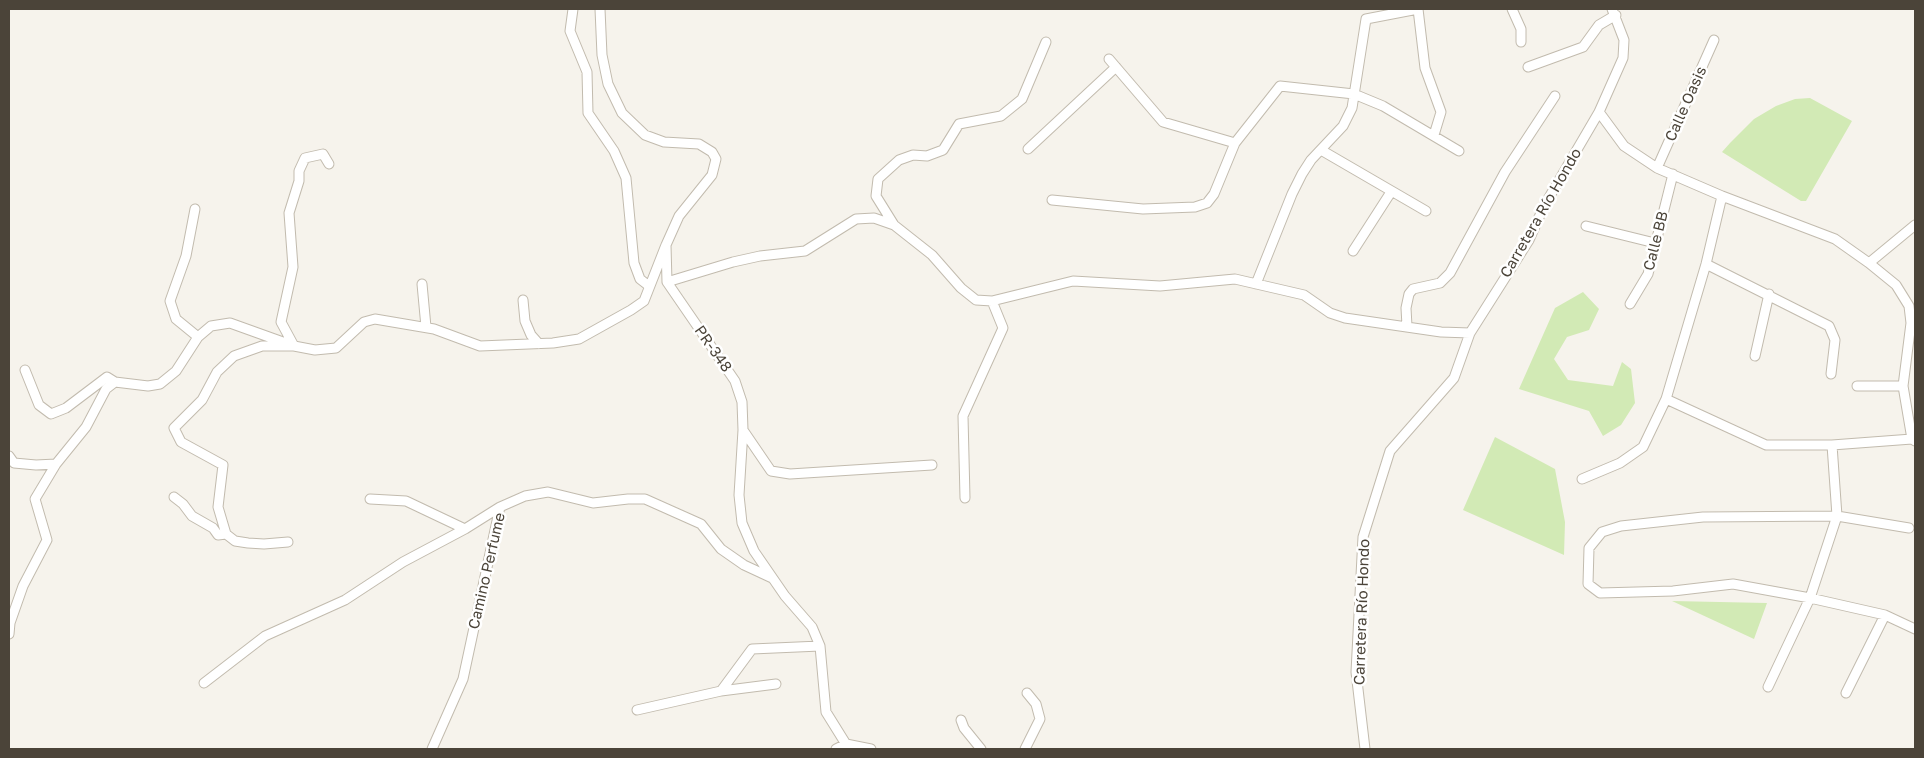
<!DOCTYPE html>
<meta charset="utf-8">
<style>
body{margin:0}
#map{position:relative;width:1924px;height:758px;overflow:hidden;background:#f6f3ec;font-family:"Golos Text",sans-serif}
canvas{display:block}
.frame{position:absolute;inset:0;border:10px solid #4b4439;pointer-events:none}
</style>
<div id="map">
<canvas width="1924" height="758"></canvas>
<div class="frame"></div>
</div>
<script>
const g = document.querySelector('canvas').getContext('2d');
g.lineJoin = 'round';
function fillPath(path, color) { g.fillStyle = color; g.fill(path, 'evenodd'); }
const shape = rows => new Path2D(rows.map(r => 'M' + r).join(''));
function strokePath(path, color, width, dash) { g.strokeStyle = color; g.lineWidth = width; g.lineCap = dash ? 'butt' : 'round'; g.setLineDash(dash || []); g.stroke(path); }
function label(font, color, halo, rows, align = 'center') {
  g.font = font + ' "Golos Text",sans-serif'; g.lineWidth = 5; g.setLineDash([]); g.textBaseline = 'middle'; g.strokeStyle = halo; g.fillStyle = color; for (const [text, x, y, turn = 0] of rows) {
    g.save(); g.translate(x, y); g.rotate((+turn || 0) * Math.PI / 180); g.textAlign = isNaN(turn) ? turn : align; if (halo) g.strokeText(text, 0, 0); g.fillText(text, 0, 0); g.restore();
  }
}
fillPath(shape([
 [1810,98,1852,121,1806,201,1801,201,1722,152,1730,143,1754,119,1776,106,1795,99],
 [1583,292,1599,309,1589,330,1567,337,1554,359,1568,380,1613,386,1622,362,1631,369,1635,403,1621,425,1603,436,1589,411,1519,389,1555,308],
 [1495,437,1555,469,1565,522,1564,555,1463,510],
 [1672,601,1767,603,1754,639]
]), '#d2eab5');
const minor = shape([
 [573,9,570,31,587,72,588,113,614,151,626,178,634,263,640,279,649,286],
 [600,9,602,55,608,84,622,113,645,135,664,142,699,144,712,152,716,159,712,175,679,216,666,245,667,282,735,381,742,402,743,430,739,495,742,523,754,551,785,596,812,627,820,646,826,712,849,749],
 [1418,9,1425,68,1441,112,1434,135],
 [1512,9,1521,29,1521,42],
 [1109,59,1163,122,1235,143],
 [1528,67,1583,47,1599,25,1616,15],
 [1599,112,1624,146,1657,168,1722,196,1835,239,1869,263,1896,285,1909,306,1911,323,1903,386,1912,439,1915,441],
 [1028,149,1116,67],
 [1321,150,1426,211],
 [1657,168,1714,40],
 [1052,200,1143,209,1195,207,1207,203,1214,194,1235,143,1280,86,1354,94,1383,106,1459,151],
 [195,209,186,256,170,301,176,319,198,337],
 [894,225,876,196,878,179,899,160,913,155,927,156,943,150,959,124,1001,116,1022,99,1046,42],
 [1586,226,1655,243],
 [1353,251,1391,192],
 [1869,263,1915,225],
 [1706,264,1829,326,1835,340,1831,374],
 [667,282,733,262,760,256,805,251,856,219,874,218,894,225,932,255,961,288,976,300,992,301,1073,281,1160,286,1235,279,1304,295,1330,313,1345,318,1441,332,1470,333],
 [422,284,426,327],
 [1256,284,1292,194,1302,174,1311,160,1343,126,1352,108,1366,19,1418,9],
 [523,300,525,321,531,335,539,344],
 [1630,304,1648,274,1673,174],
 [1407,326,1406,308,1409,294,1413,289,1440,283,1450,273,1505,172,1555,96],
 [1755,356,1769,294],
 [25,370,39,405,51,414,66,408,107,377,115,382],
 [1857,386,1903,386],
 [1666,399,1766,445,1832,445,1912,439],
 [743,430,771,471,790,474,932,465],
 [9,456,14,463,36,465,56,464],
 [1582,479,1620,463,1643,447,1666,399,1706,264,1722,196],
 [174,497,183,504,192,516,213,528,218,535,226,534],
 [965,498,963,416,1003,328,992,301],
 [370,499,406,501,465,529],
 [1909,528,1837,516,1703,517,1621,526,1602,532,1589,548,1588,584,1600,593,1673,591,1733,584,1810,598,1885,615,1915,629],
 [288,542,264,544,248,543,235,541,226,534,218,507,223,465,181,442,174,428,202,400,217,372,234,356,262,346,294,346,281,322,293,267,289,213,299,181,299,171,305,158,323,154,329,164],
 [9,634,10,623,23,586,47,540,35,499,56,464,86,427,106,389,115,382,148,386,160,384,176,371,198,337,211,326,230,323,294,346,315,350,336,348,364,322,375,319,434,329,480,346,553,343,579,339,631,310,644,301,666,245],
 [204,683,265,636,345,600,403,562,465,529,500,507,525,496,548,492,593,503,628,499,645,499,701,524,721,549,744,565,772,578],
 [1768,687,1810,598,1837,516,1832,445],
 [721,691,776,684],
 [1846,693,1885,615],
 [637,710,721,691,752,649,820,646],
 [961,720,964,728,981,749],
 [432,749,463,679,500,507],
 [836,749,846,744,871,749],
 [1025,749,1040,719,1036,704,1027,693],
 [1365,749,1356,672,1363,537,1390,451,1454,378,1470,333,1529,240,1544,206,1599,112,1623,58,1624,40,1612,9]
]);
strokePath(minor, '#c2bbae', 11);
strokePath(minor, '#fff', 9);
label('15px', '#4b4439', '#fff', [
 ["Calle Oasis",1686,104,-66],
 ["Carretera Río Hondo",1541,213,-60],
 ["Calle BB",1656,241,-76],
 ["PR-348",713,349,55],
 ["Camino Perfume",487,571,-77],
 ["Carretera Río Hondo",1362,612,-88]
]);
</script>
